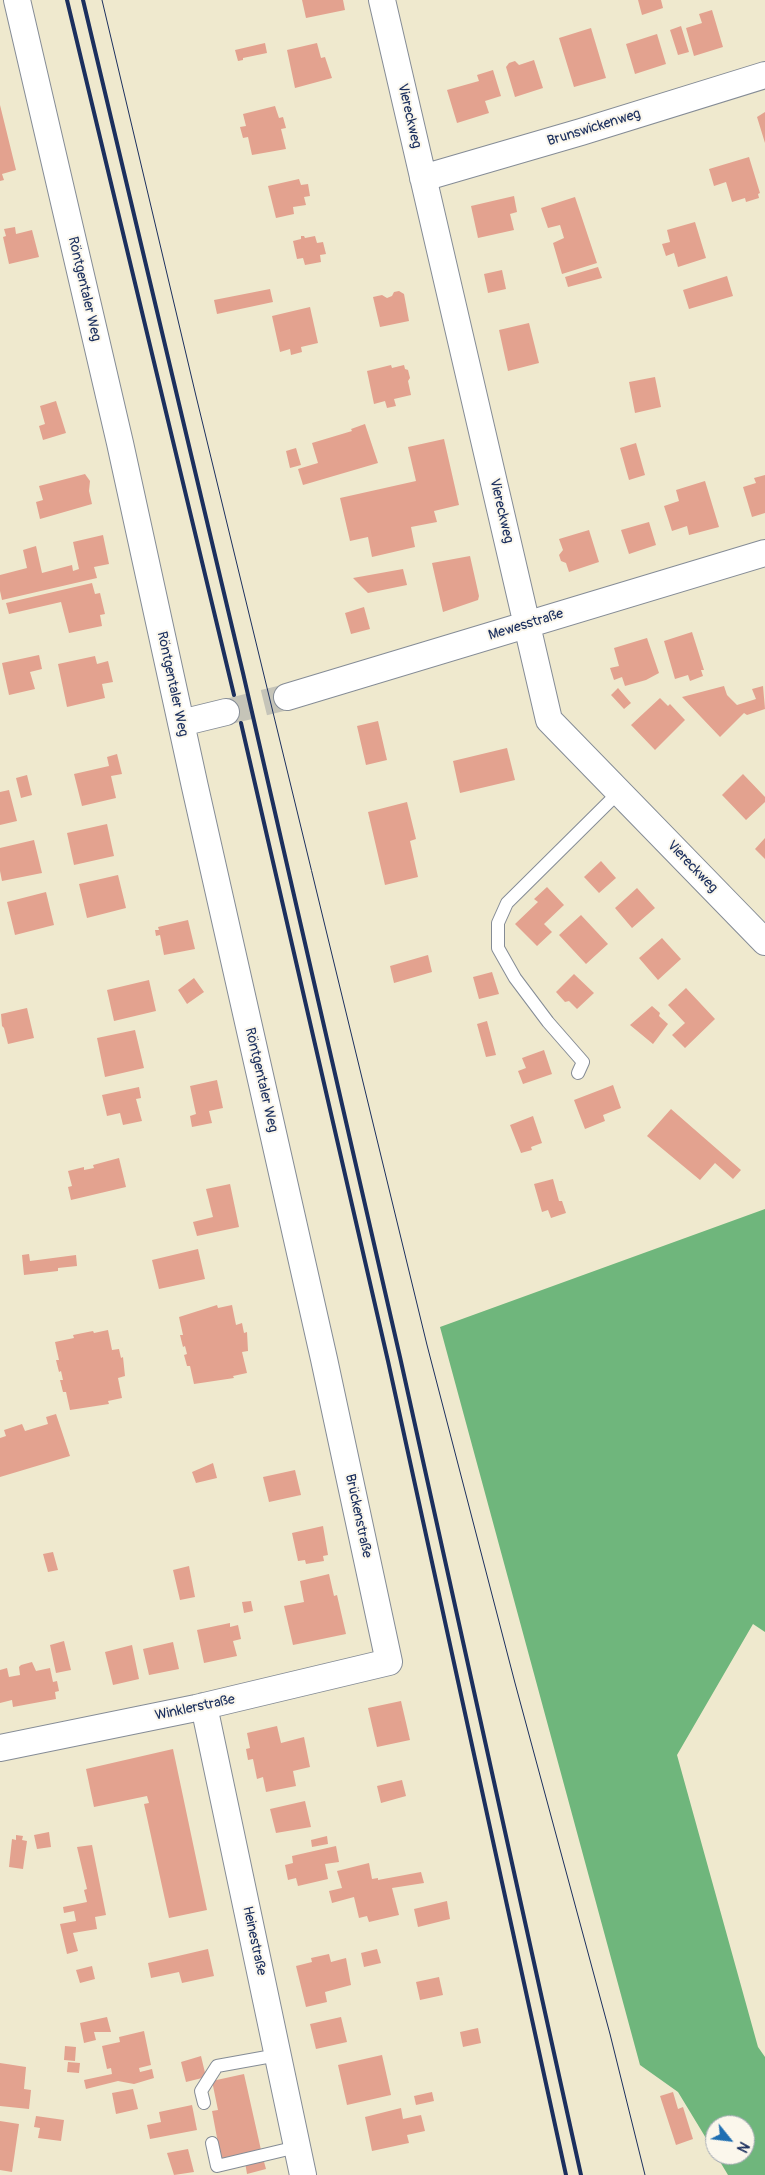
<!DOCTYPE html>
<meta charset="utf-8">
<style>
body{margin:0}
#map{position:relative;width:765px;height:2175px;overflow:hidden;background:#efe9ce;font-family:Pangolin,sans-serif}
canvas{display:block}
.north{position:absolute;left:705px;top:2115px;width:50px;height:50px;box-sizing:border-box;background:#fbf7ec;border:1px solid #a1a7b3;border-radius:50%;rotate:119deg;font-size:14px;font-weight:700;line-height:20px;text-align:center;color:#1b2f5e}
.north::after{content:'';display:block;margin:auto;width:18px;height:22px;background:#1f6fb2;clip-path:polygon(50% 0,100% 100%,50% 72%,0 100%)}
</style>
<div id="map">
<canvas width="765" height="2175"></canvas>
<div class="north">N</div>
</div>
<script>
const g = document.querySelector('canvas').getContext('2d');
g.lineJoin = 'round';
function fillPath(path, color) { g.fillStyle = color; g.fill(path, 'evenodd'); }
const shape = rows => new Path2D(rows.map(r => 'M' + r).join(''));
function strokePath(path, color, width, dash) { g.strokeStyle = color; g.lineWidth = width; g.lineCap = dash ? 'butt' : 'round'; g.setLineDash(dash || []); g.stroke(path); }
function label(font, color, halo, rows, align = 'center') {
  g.font = font + ' Pangolin,sans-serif'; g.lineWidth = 4; g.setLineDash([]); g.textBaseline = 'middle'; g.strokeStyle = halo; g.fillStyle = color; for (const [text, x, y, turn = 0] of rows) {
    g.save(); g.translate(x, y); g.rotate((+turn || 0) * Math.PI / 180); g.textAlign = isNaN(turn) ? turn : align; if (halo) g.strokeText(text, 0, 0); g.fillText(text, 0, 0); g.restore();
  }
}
fillPath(shape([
 [765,1209,765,1632,753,1624,677,1755,758,2047,765,2057,765,2175,728,2175,716,2155,745,2155,745,2125,715,2125,715,2153,678,2092,640,2065,440,1327]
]), '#6fb67c');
fillPath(shape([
 [302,0,343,0,345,10,306,18],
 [638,0,661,0,663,8,642,15],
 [712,10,723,47,694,56,686,28,702,23,699,14],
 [681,26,689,52,678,55,670,30],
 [591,28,606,78,574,87,559,38],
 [657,34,666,64,635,74,626,44],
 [265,43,267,53,243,58,243,60,238,61,235,50],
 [317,43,321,58,325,57,332,78,295,88,287,50],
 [534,60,543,88,515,97,506,67,509,63,515,61,519,65],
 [493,70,501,96,485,101,489,113,457,123,447,90,479,81,477,75],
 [0,105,16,170,2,174,4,180,0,181],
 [275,106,279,118,283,117,286,128,281,129,286,149,252,155,248,137,243,138,240,127,246,126,243,114],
 [765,112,765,143,757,117],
 [749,157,760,193,758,194,759,198,746,202,745,198,732,202,726,182,714,186,709,169],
 [299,179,301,185,308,184,310,196,304,197,306,205,293,207,294,214,276,218,268,186],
 [514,196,517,212,510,214,514,230,478,238,471,206],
 [575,197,597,263,562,274,553,243,564,238,560,225,548,228,541,208],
 [695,222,706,258,678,267,674,253,666,256,662,244,670,242,667,230],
 [15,227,16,234,32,230,39,257,9,264,3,237,6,236,4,229],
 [301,236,304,236,305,238,315,236,317,243,323,242,326,254,320,255,321,262,305,265,303,258,297,259,293,241,301,239],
 [598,267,602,278,568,287,565,277],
 [502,270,506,289,488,293,484,274],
 [727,276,733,296,689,309,683,290],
 [270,289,273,302,217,314,214,300],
 [399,291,404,294,409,321,380,327,373,297,382,295,387,298,392,296,394,292],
 [310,307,318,343,301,347,302,352,291,355,290,349,280,352,272,316],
 [529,323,539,363,508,371,499,330],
 [391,365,392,368,404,365,405,369,408,370,410,378,408,381,411,395,394,399,396,406,387,408,385,401,374,404,367,371],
 [655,377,661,407,635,413,629,382],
 [56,401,66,433,43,440,39,426,45,424,40,406],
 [365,424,378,463,303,485,298,469,318,463,312,443,352,431,351,429],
 [444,439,459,505,434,511,437,522,411,527,415,547,372,557,368,537,350,541,340,498,416,481,408,447],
 [636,443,645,475,629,480,620,448],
 [296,448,301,465,290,468,286,451],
 [85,474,90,481,89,491,92,504,40,519,36,502,43,500,39,486],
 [765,475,765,513,752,517,743,487,756,483,754,478],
 [705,481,719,527,689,535,687,526,672,531,664,506,679,501,676,490],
 [649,522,656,545,629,554,621,530],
 [589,530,599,562,569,572,566,563,561,561,559,555,563,550,559,539],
 [103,535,109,564,94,567,97,578,2,600,0,591,0,575,27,568,23,550,36,546,42,573,72,565,73,571,79,569,73,542],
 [470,556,479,596,478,600,443,612,432,563],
 [403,569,407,585,368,593,353,578],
 [92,583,95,594,100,593,105,614,100,615,102,626,69,633,61,602,9,614,6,603],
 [364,607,370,629,351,634,345,613],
 [692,632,704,670,701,670,703,676,690,681,688,675,675,679,664,641],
 [647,638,659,673,646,680,625,686,622,677,614,680,610,668,619,666,614,648],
 [39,655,42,669,30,672,35,689,9,695,2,663],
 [95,656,97,664,108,661,113,682,102,684,105,698,67,707,58,664],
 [724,686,727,695,737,705,756,699,752,689,763,686,765,709,747,715,744,713,720,737,682,697],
 [618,688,631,703,624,709,611,695],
 [660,698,668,706,670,704,685,720,655,750,631,725],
 [378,721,387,760,366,765,357,726],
 [507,748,515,780,460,793,453,761],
 [117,754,122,774,111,776,116,798,82,806,74,774,109,766,107,757],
 [743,774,765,797,765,802,746,820,722,795],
 [27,775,32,795,21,798,16,778],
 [9,790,17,821,0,825,0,792],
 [407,802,416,839,410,841,418,877,385,885,368,812],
 [107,824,114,856,74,865,67,833],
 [765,838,765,859,755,849],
 [34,840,42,873,2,881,0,871,0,848],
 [601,861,616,878,599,893,584,877],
 [118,875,126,908,87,918,79,884],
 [547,887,564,905,544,924,552,932,537,946,515,924,538,902,534,899],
 [637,888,655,908,632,928,615,908],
 [46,892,54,925,15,935,7,902],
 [581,915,608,944,586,964,559,935],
 [188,920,195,949,164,955,160,935,156,936,155,930,159,930,158,927],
 [662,938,681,959,658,980,639,958],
 [428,955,432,972,394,983,390,966],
 [492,972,499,994,479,999,473,977],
 [574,974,594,993,577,1009,569,1001,565,1002,556,992],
 [194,978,204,992,187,1004,178,990],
 [149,980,156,1011,114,1021,107,990],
 [686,988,715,1019,685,1048,672,1035,685,1023,668,1005],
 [652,1006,660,1013,659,1016,668,1024,653,1044,630,1025],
 [27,1008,34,1038,8,1044,4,1028,2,1026,1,1014],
 [487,1021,496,1055,486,1057,477,1024],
 [135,1030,144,1068,105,1077,97,1038],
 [544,1050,552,1074,523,1084,518,1071,526,1068,522,1058],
 [217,1080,223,1108,209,1111,212,1123,192,1127,190,1116,196,1114,190,1086],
 [613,1085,621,1108,603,1115,605,1121,585,1129,574,1100],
 [139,1087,141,1098,136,1099,142,1121,123,1125,120,1113,107,1116,102,1095],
 [671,1109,741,1170,733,1179,715,1163,700,1180,647,1136],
 [533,1116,542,1143,531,1147,532,1150,521,1153,510,1125],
 [119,1158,126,1187,71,1200,68,1187,72,1186,68,1171,84,1167,84,1170,94,1168,93,1165],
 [553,1179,559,1201,562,1201,566,1213,551,1218,548,1210,542,1212,534,1184],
 [230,1184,239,1227,197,1236,193,1222,213,1217,206,1189],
 [198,1249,205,1279,159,1289,152,1260],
 [29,1254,30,1261,76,1255,77,1266,58,1268,58,1271,24,1275,22,1255],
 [217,1305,218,1308,232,1305,236,1325,242,1323,244,1333,247,1332,248,1351,242,1352,247,1373,233,1376,234,1378,194,1384,190,1366,187,1366,184,1355,187,1354,185,1346,183,1347,180,1335,183,1335,179,1317],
 [108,1330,112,1350,119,1349,121,1358,123,1357,125,1376,118,1378,122,1398,108,1401,109,1404,70,1410,66,1392,63,1392,60,1380,63,1380,61,1371,59,1372,56,1360,59,1360,55,1342,74,1338,73,1335,93,1331,94,1333],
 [56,1414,70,1456,0,1477,0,1438,6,1436,4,1430,22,1424,25,1431,48,1424,46,1417],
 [213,1463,217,1478,196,1483,192,1472],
 [295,1470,301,1495,269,1502,263,1477],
 [323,1526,328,1555,323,1556,324,1561,306,1564,305,1560,298,1561,292,1533],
 [53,1552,58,1570,48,1572,43,1554],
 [189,1566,195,1597,180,1600,173,1570],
 [329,1574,334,1596,337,1595,346,1634,293,1645,284,1606,304,1602,300,1581],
 [251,1601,253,1611,244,1613,242,1602],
 [230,1623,230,1627,238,1625,241,1639,233,1641,237,1656,204,1663,197,1630],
 [64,1641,71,1670,56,1673,50,1645],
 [173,1642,179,1669,149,1675,143,1649],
 [132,1645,139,1679,113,1685,105,1652],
 [32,1662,36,1671,50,1668,53,1682,57,1681,59,1691,55,1692,56,1699,13,1707,12,1700,0,1703,0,1670,7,1668,9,1677,20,1675,19,1667,21,1665],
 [401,1701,410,1740,377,1747,368,1708],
 [277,1726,281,1743,304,1737,310,1767,293,1771,296,1786,266,1792,263,1777,257,1779,253,1759,248,1760,246,1749,250,1748,247,1733],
 [173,1749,207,1910,169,1918,144,1804,149,1803,147,1796,94,1807,86,1769],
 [402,1780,406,1796,381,1803,377,1786],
 [305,1801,311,1827,276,1833,270,1809],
 [49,1832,51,1847,37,1849,34,1835],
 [16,1835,23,1836,22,1840,27,1841,23,1869,9,1867,12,1839,16,1840],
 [327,1836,328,1844,312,1847,311,1840],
 [92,1845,106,1915,95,1917,97,1929,73,1933,78,1951,67,1954,60,1924,76,1921,74,1911,64,1913,63,1907,87,1902,84,1890,87,1889,77,1847],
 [336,1846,339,1862,325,1864,328,1879,298,1886,296,1878,288,1880,285,1865,293,1863,292,1856],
 [369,1863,372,1879,378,1878,378,1880,421,1872,424,1883,392,1888,399,1915,369,1922,367,1916,359,1918,354,1897,332,1903,329,1891,342,1888,337,1871],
 [447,1901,450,1919,418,1927,414,1909],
 [208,1949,214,1976,182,1983,179,1972,151,1978,148,1963],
 [377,1949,381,1963,364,1967,361,1953],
 [329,1954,331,1962,346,1958,351,1985,325,1992,327,2002,306,2007,296,1966,312,1962,311,1958],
 [92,1966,95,1979,80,1983,76,1970],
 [439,1977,443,1995,420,2000,416,1982],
 [107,2017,111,2032,94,2032,96,2040,84,2043,80,2023],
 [341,2017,347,2042,316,2049,310,2024],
 [478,2028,481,2043,463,2047,460,2032],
 [144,2031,151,2065,139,2068,140,2072,152,2069,154,2078,134,2084,118,2081,86,2089,84,2080,112,2074,111,2068,107,2069,102,2046,120,2042,119,2037],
 [65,2046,76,2047,75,2061,64,2060],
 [382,2055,391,2095,347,2105,338,2065],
 [201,2056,206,2077,186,2082,181,2062],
 [68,2062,80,2063,79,2073,67,2072],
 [0,2063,26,2067,24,2089,31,2090,29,2109,0,2106],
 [244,2074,261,2150,221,2159,212,2111,218,2110,212,2081],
 [133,2089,138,2109,116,2114,112,2093],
 [432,2092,434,2101,416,2105,414,2096],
 [673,2092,678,2109,683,2107,693,2139,676,2145,660,2096],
 [192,2105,197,2130,150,2139,147,2125,161,2122,159,2112],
 [401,2108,403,2119,421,2115,425,2131,407,2135,409,2143,372,2151,365,2117],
 [36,2116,64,2120,61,2141,38,2138,40,2128,34,2127],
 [0,2121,19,2124,12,2172,0,2170],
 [188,2149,194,2172,174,2175,167,2153],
 [263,2158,266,2169,247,2174,245,2162]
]), '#e3a28f');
strokePath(shape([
 [226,712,287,697]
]), '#c5c4b8', 26, [26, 13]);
const lane = shape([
 [578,1073,583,1062,548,1022,515,978,498,948,498,923,507,903,619,792],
 [204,2103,201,2091,217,2066,278,2055],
 [212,2143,217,2166,297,2147]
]);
const street = shape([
 [382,0,549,720,765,942],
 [423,178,581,132,765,75],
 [287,697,765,553],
 [181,723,226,712],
 [204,1706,303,2175],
 [0,1748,196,1708,389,1662,324,1359,195,787,120,443,17,0]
]);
strokePath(lane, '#858c96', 14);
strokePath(street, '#858c96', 28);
strokePath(lane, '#fff', 12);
strokePath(street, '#fff', 26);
strokePath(shape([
 [102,0,196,396,427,1345,515,1683,610,2034,645,2175]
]), '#1b2f5e', 1);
strokePath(shape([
 [67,0,234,695],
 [83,0,243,673,400,1357,581,2175],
 [241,723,388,1361,566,2175]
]), '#1b2f5e', 4);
label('14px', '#1b2f5e', '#fbf7ec', [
 ["Viereckweg",409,116,77],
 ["Brunswickenweg",594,128,-17],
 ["Röntgentaler Weg",84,289,77],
 ["Viereckweg",501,511,77],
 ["Mewesstraße",526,625,-17],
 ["Röntgentaler Weg",172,684,78],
 ["Viereckweg",692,867,46],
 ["Röntgentaler Weg",261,1080,77],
 ["Brückenstraße",358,1516,78],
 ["Winklerstraße",195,1708,-12],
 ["Heinestraße",254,1941,78]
]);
</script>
